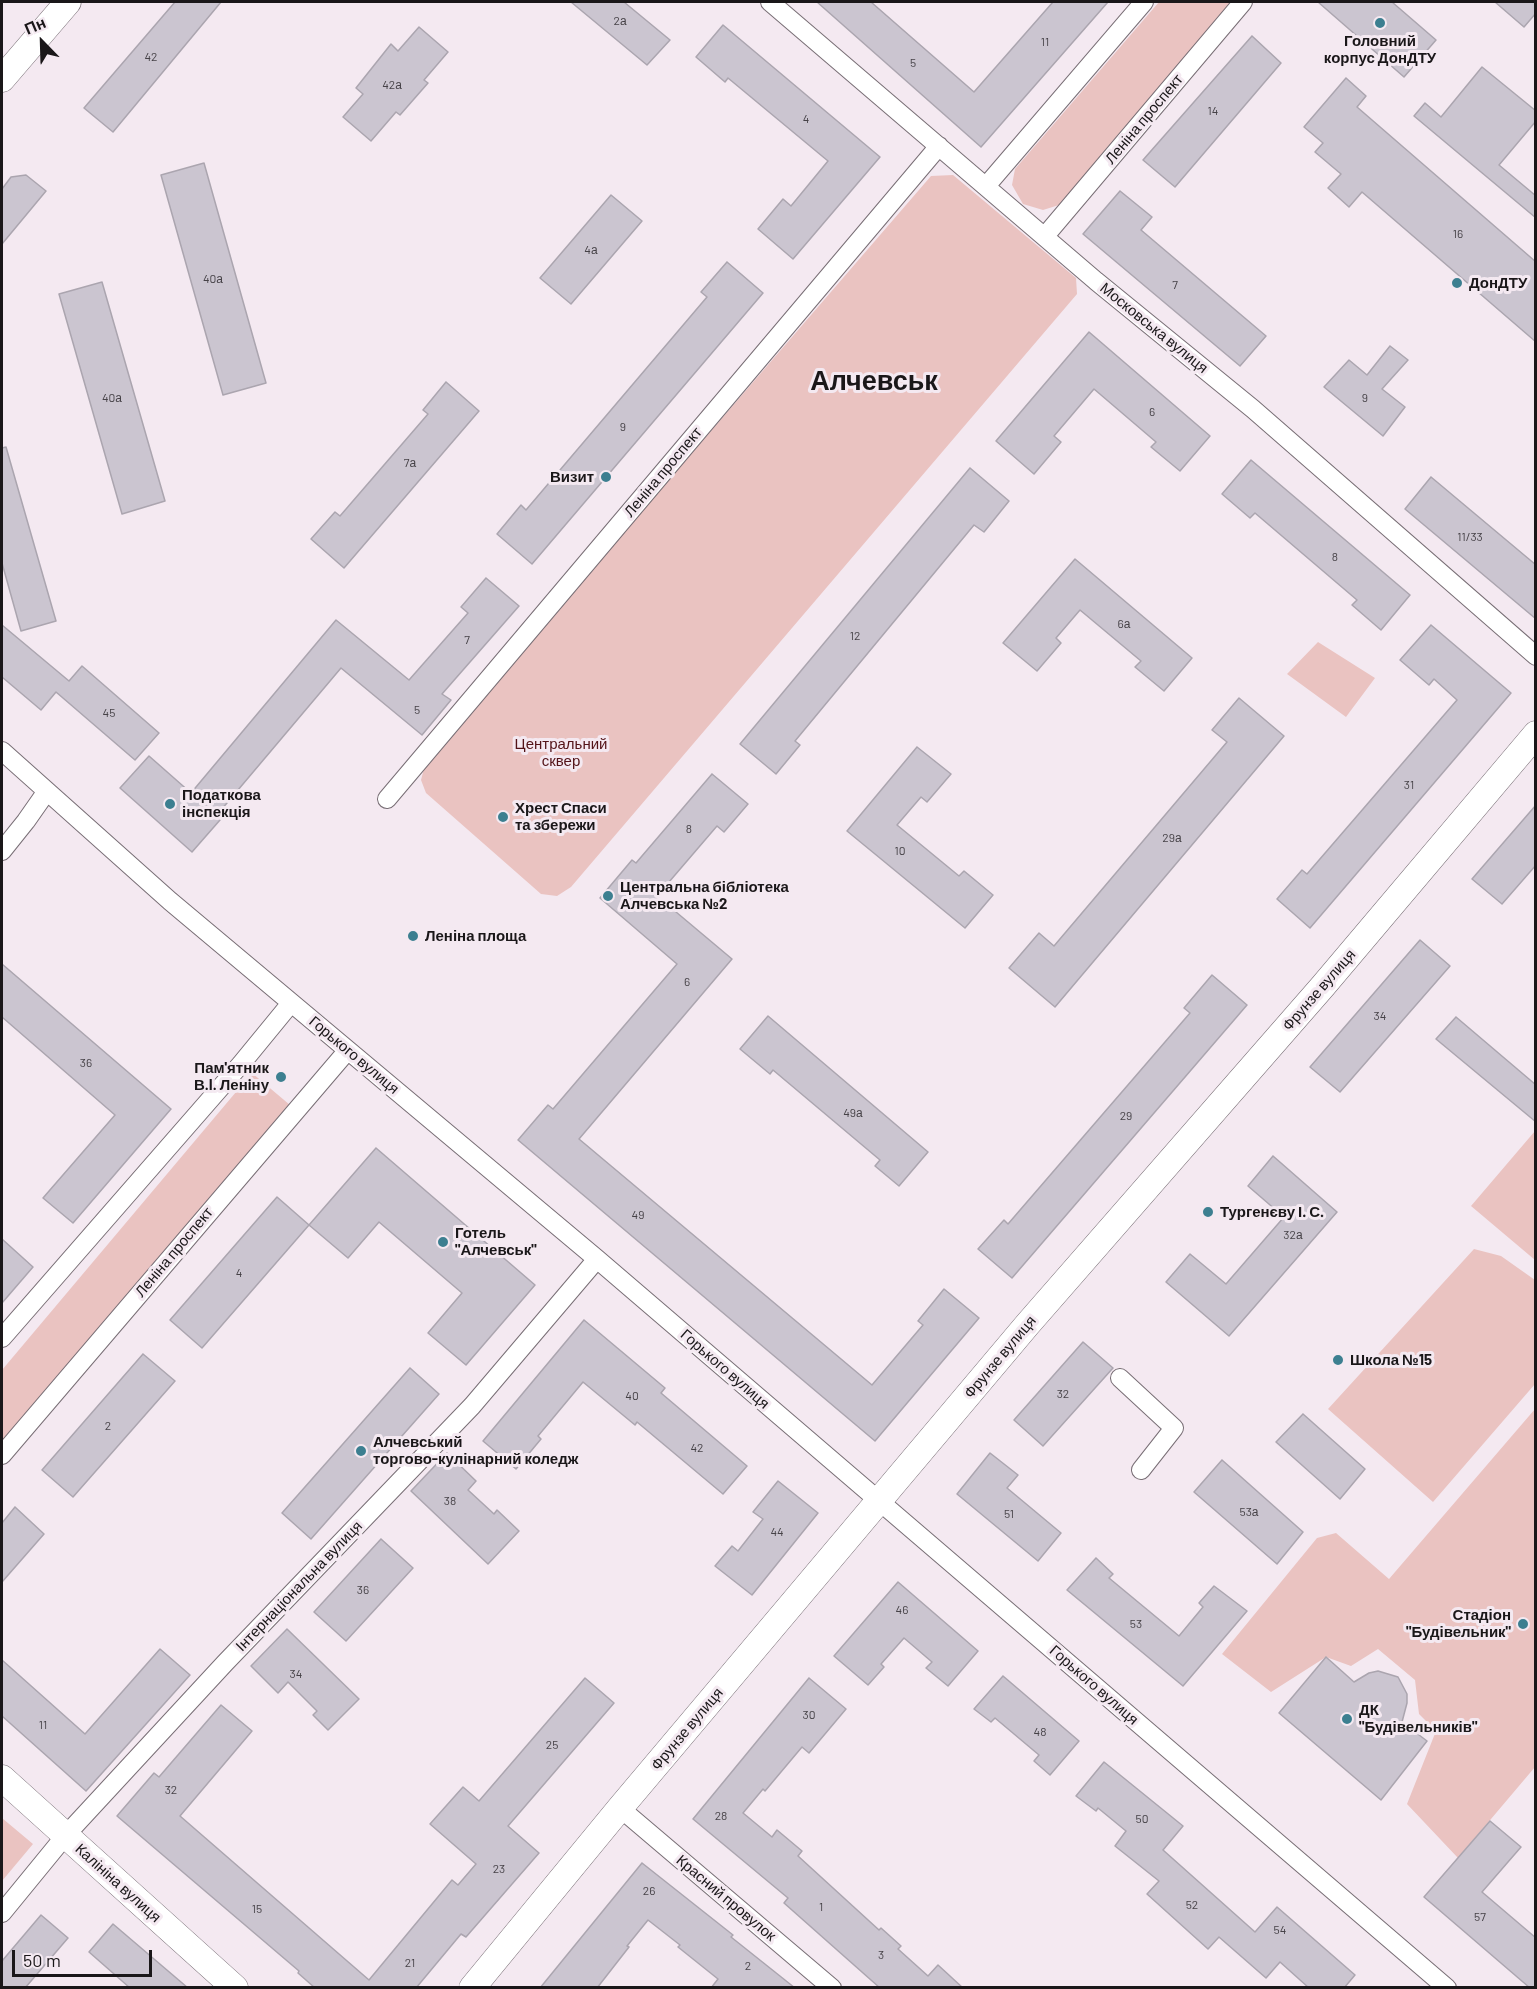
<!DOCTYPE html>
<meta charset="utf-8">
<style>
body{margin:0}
#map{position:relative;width:1537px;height:1989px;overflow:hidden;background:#f4e9f1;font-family:Barlow,sans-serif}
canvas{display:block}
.frame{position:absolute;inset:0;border:3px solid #1a1719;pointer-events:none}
.north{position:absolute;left:12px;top:12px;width:60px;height:60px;-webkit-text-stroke:4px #f4e9f1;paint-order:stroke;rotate:337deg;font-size:16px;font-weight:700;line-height:24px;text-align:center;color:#1a1719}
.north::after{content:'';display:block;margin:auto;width:21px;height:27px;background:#1a1719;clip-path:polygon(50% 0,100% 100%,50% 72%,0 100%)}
.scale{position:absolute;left:12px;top:1950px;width:140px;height:27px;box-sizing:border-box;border:3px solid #1a1719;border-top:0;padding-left:8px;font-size:18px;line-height:21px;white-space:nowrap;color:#1a1719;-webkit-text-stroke:4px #f4e9f1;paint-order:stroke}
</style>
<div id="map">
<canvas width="1537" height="1989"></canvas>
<div class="frame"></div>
<div class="north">Пн</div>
<div class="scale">50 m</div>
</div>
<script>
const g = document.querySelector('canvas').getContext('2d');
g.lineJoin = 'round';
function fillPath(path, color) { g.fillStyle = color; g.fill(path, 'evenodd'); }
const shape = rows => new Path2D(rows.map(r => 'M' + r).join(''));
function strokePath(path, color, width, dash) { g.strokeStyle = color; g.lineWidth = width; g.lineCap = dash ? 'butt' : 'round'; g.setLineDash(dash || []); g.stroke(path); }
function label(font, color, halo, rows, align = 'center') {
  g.font = font + ' Barlow,sans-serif'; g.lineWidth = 6; g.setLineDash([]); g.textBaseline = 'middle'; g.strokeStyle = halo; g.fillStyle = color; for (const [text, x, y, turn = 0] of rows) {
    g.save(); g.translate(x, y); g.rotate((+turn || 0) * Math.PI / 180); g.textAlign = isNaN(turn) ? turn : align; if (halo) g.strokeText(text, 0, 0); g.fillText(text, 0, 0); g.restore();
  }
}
fillPath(shape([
 [1159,2,1232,2,1059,205,1043,210,1023,204,1012,185,1015,169],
 [953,175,1076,278,1077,294,571,887,557,896,541,894,426,793,421,780,426,761,931,176],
 [1318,642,1375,678,1346,717,1287,674],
 [252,1073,290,1105,2,1443,2,1370],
 [1535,1131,1536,1131,1535,1260,1471,1206],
 [1474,1249,1501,1256,1535,1280,1535,1384,1433,1502,1328,1409],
 [1535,1409,1535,1767,1458,1858,1407,1804,1436,1731,1419,1714,1415,1680,1378,1649,1351,1666,1326,1657,1271,1692,1222,1654,1317,1538,1336,1533,1389,1579],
 [2,1818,33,1844,2,1881]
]), '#eac3c1');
const building = shape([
 [175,2,221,2,113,132,84,108,175,2],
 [571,2,624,2,670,40,647,65,571,2],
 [817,2,871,2,974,92,1053,2,1108,2,981,147,817,2],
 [1318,2,1392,2,1436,40,1404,77,1318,2],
 [1495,2,1536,2,1536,13,1524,27,1495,2],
 [723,25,880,157,793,259,758,229,783,199,791,206,828,161,728,78,725,82,696,57,723,25],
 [419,27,448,52,424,80,428,83,400,115,396,112,371,141,343,117,363,94,356,88,391,44,398,51,419,27],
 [1252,36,1281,63,1175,187,1143,160,1252,36],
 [1482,67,1536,111,1536,121,1499,165,1536,196,1536,218,1414,116,1425,103,1441,117,1482,67],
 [1346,78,1366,96,1357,107,1536,262,1536,342,1362,192,1349,207,1328,188,1341,174,1315,152,1323,143,1304,127,1346,78],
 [204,163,266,383,223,395,161,175,204,163],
 [26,175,46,191,2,244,2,189,11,177,26,175],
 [1120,191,1152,217,1141,230,1266,336,1240,366,1083,234,1120,191],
 [611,195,642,221,571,304,540,278,611,195],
 [727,262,763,293,532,564,497,534,521,505,526,510,707,297,701,292,727,262],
 [102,282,165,501,122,514,59,294,102,282],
 [1089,332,1210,436,1180,471,1151,447,1156,442,1094,389,1054,436,1061,442,1034,474,996,441,1089,332],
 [1390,346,1408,360,1382,389,1405,407,1383,436,1324,387,1349,360,1367,375,1390,346],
 [446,382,479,411,344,568,311,539,335,512,340,516,428,414,423,410,446,382],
 [6,447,56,621,21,631,2,563,2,448,6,447],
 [1251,460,1410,595,1381,630,1352,605,1357,600,1255,513,1250,518,1222,494,1251,460],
 [970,468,1009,501,984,532,974,525,795,741,800,745,776,774,740,744,970,468],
 [1431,477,1536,565,1536,619,1405,509,1431,477],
 [1075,559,1192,658,1164,691,1135,667,1141,661,1080,610,1056,638,1061,643,1037,671,1003,643,1075,559],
 [486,578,519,606,442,694,451,700,422,735,341,668,216,816,220,820,192,852,120,788,149,756,191,793,336,620,409,680,468,613,461,607,486,578],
 [2,625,69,681,82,666,159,733,135,760,56,692,41,710,2,677,2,625],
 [1431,625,1511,693,1310,928,1277,899,1302,870,1307,874,1457,700,1434,679,1429,685,1400,660,1431,625],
 [1239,698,1284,736,1055,1007,1009,968,1039,933,1054,946,1227,742,1212,730,1239,698],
 [917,747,951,774,927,802,921,797,897,825,959,876,964,871,993,895,965,928,847,831,917,747],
 [712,774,748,804,724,832,717,826,657,896,732,959,579,1139,872,1385,923,1325,918,1321,944,1289,979,1318,875,1441,518,1140,548,1105,553,1109,677,964,600,898,632,860,636,863,712,774],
 [1536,805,1536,865,1502,904,1472,879,1536,805],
 [1420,940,1450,966,1340,1092,1310,1067,1420,940],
 [2,964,171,1109,73,1223,43,1198,115,1115,2,1017,2,964],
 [1212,975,1247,1005,1012,1278,978,1249,1004,1220,1008,1224,1190,1013,1184,1008,1212,975],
 [768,1016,928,1152,899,1186,875,1166,880,1160,773,1070,770,1074,740,1049,768,1016],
 [1456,1017,1536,1085,1536,1122,1436,1039,1456,1017],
 [376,1148,535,1285,466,1365,428,1333,462,1293,379,1222,348,1258,309,1225,376,1148],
 [1273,1156,1337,1212,1229,1336,1166,1282,1190,1254,1226,1284,1284,1217,1248,1186,1273,1156],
 [277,1197,309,1225,202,1348,170,1320,277,1197],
 [2,1239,33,1267,2,1303,2,1239],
 [584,1320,665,1388,661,1393,747,1466,723,1494,637,1422,635,1425,583,1382,538,1436,541,1439,516,1469,483,1441,584,1320],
 [1083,1342,1113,1368,1043,1446,1014,1420,1083,1342],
 [143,1354,175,1381,73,1497,42,1470,143,1354],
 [410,1368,439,1394,311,1539,282,1513,410,1368],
 [1303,1414,1365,1469,1340,1499,1276,1442,1303,1414],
 [447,1453,476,1481,468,1490,494,1514,497,1510,519,1531,488,1564,411,1491,447,1453],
 [990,1453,1018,1475,1007,1488,1061,1533,1038,1561,957,1494,990,1453],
 [1222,1460,1303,1532,1277,1564,1194,1492,1222,1460],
 [778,1481,818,1513,752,1595,715,1566,732,1546,738,1551,763,1519,753,1512,778,1481],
 [15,1507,44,1534,2,1582,2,1523,15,1507],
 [381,1539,413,1568,346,1641,314,1612,381,1539],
 [1096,1558,1113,1574,1109,1578,1179,1636,1203,1607,1199,1603,1214,1586,1247,1611,1183,1686,1067,1590,1096,1558],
 [898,1582,978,1651,948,1686,926,1668,932,1662,904,1638,881,1664,884,1667,868,1685,834,1656,898,1582],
 [287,1629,359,1699,328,1730,313,1715,317,1711,288,1682,278,1693,251,1666,287,1629],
 [160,1649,190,1675,86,1791,2,1716,2,1660,85,1734,160,1649],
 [1326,1657,1354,1682,1369,1673,1378,1671,1398,1677,1407,1694,1407,1703,1402,1722,1427,1741,1381,1800,1279,1713,1326,1657],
 [1003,1676,1079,1741,1050,1775,1034,1761,1039,1755,995,1718,991,1722,974,1709,1003,1676],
 [585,1678,614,1703,508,1826,539,1853,466,1937,461,1934,416,1988,315,1988,298,1973,299,1971,117,1816,154,1773,159,1777,221,1705,252,1731,180,1816,369,1980,452,1880,458,1885,476,1864,430,1824,463,1787,479,1801,585,1678],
 [809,1678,846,1709,809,1753,802,1747,765,1791,763,1789,743,1813,772,1837,777,1830,802,1851,798,1856,879,1930,881,1928,901,1946,898,1949,928,1976,938,1965,963,1988,880,1988,784,1903,788,1898,693,1819,809,1678],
 [1104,1762,1183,1826,1163,1850,1255,1932,1277,1907,1355,1975,1344,1988,1309,1988,1280,1962,1266,1978,1219,1937,1208,1949,1147,1894,1159,1881,1115,1846,1126,1831,1098,1808,1096,1811,1076,1796,1104,1762],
 [1490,1821,1521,1847,1482,1892,1536,1938,1536,1988,1530,1988,1424,1897,1490,1821],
 [642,1863,733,1935,731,1937,795,1988,711,1988,718,1979,678,1947,680,1945,648,1920,627,1946,629,1947,597,1988,540,1988,642,1863],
 [41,1915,68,1938,25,1988,2,1988,2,1961,41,1915],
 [113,1924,188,1988,130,1988,89,1952,113,1924]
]);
fillPath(building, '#cbc5d0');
strokePath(building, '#aba5af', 1.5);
const street = shape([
 [770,2,1096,281,1253,409,1536,656],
 [987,185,1144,2],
 [1045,236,1243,2],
 [2,751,170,901,597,1259,1447,1988],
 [387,799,939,146],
 [2,851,26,821,47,791],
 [2,1338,241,1064,291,1003],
 [1120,1378,1174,1428,1141,1470],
 [2,1455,348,1050],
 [620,1808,832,1988],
 [2,1913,65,1836,225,1663,472,1406,597,1259]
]);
const secondary = shape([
 [2,79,68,2],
 [2,1778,235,1988],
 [472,1988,620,1808,1027,1325,1323,986,1536,734]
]);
strokePath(street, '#786e75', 20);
strokePath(secondary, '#786e75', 27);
strokePath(street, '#fff', 18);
strokePath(secondary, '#fff', 26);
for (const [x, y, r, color] of [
 [1380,23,6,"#3c7f90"],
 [1457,283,6,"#3c7f90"],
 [606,477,6,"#3c7f90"],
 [170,804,6,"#3c7f90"],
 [503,817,6,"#3c7f90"],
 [608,896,6,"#3c7f90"],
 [413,936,6,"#3c7f90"],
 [281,1077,6,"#3c7f90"],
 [1208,1212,6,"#3c7f90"],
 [443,1242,6,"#3c7f90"],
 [1338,1360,6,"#3c7f90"],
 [361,1451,6,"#3c7f90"],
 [1523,1624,6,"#3c7f90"],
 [1347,1719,6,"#3c7f90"]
]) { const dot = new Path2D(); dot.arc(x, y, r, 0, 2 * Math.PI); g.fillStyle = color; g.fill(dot); strokePath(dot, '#f4e9f1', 2); }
label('12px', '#464247', null, [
 ["2а",620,21],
 ["11",1045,42],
 ["42",151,57],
 ["5",913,63],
 ["42а",392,85],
 ["14",1213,111],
 ["4",806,119],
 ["16",1458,234],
 ["4а",591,250],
 ["40а",213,279],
 ["7",1175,285],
 ["40а",112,398],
 ["9",1365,398],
 ["6",1152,412],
 ["9",623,427],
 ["7а",410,463],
 ["11/33",1470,537],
 ["8",1335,557],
 ["6а",1124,624],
 ["12",855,636],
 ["7",467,640],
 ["5",417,710],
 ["45",109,713],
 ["31",1409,785],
 ["8",689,829],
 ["29а",1172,838],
 ["10",900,851],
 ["6",687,982],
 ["34",1380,1016],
 ["36",86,1063],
 ["49а",853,1113],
 ["29",1126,1116],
 ["49",638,1215],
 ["32а",1293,1235],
 ["4",239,1273],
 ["32",1063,1394],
 ["40",632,1396],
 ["2",108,1426],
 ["42",697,1448],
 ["38",450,1501],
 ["53а",1249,1512],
 ["51",1009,1514],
 ["44",777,1532],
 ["36",363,1590],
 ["46",902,1610],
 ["53",1136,1624],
 ["34",296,1674],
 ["30",809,1715],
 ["11",43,1725],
 ["48",1040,1732],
 ["25",552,1745],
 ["32",171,1790],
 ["28",721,1816],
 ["50",1142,1819],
 ["23",499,1869],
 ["26",649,1891],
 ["52",1192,1905],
 ["1",821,1907],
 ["15",257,1909],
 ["57",1480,1917],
 ["54",1280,1930],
 ["3",881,1955],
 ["21",410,1963],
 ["2",748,1966]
]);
label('bold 15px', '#1a1719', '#f4e9f1', [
 ["Головний",1380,41,"center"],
 ["корпус ДонДТУ",1380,58,"center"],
 ["ДонДТУ",1469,283],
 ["Визит",594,477,"right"],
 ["Податкова",182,795],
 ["інспекція",182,812],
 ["Хрест Спаси",515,808],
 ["та збережи",515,825],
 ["Центральна бібліотека",620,887],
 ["Алчевська №2",620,904],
 ["Леніна площа",425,936],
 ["Пам'ятник",269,1068,"right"],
 ["В.I. Ленiну",269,1085,"right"],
 ["Тургенєву І. С.",1220,1212],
 ["Готель",455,1233],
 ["\"Алчевськ\"",455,1250],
 ["Школа №15",1350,1360],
 ["Алчевський",373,1442],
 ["торгово-кулінарний коледж",373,1459],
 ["Стадіон",1511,1615,"right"],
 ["\"Будівельник\"",1511,1632,"right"],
 ["ДК",1359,1710],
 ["\"Будівельників\"",1359,1727]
], 'left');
label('15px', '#1a1719', '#f4e9f1', [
 ["Леніна проспект",1144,119,-50],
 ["Московська вулиця",1154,328,39],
 ["Леніна проспект",663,472,-50],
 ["Фрунзе вулиця",1319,990,-49],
 ["Горького вулиця",354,1055,40],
 ["Леніна проспект",174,1252,-50],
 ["Фрунзе вулиця",1000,1357,-50],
 ["Горького вулиця",725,1369,41],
 ["Інтернаціональна вулиця",299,1586,-46],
 ["Горького вулиця",1094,1685,41],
 ["Фрунзе вулиця",687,1729,-50],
 ["Калініна вулиця",118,1883,42],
 ["Красний провулок",726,1898,40]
]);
label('15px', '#531318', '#f4e9f1', [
 ["Центральний",561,744],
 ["сквер",561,761]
]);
label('bold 27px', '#1a1719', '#f4e9f1', [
 ["Алчевськ",874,381]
]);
</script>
